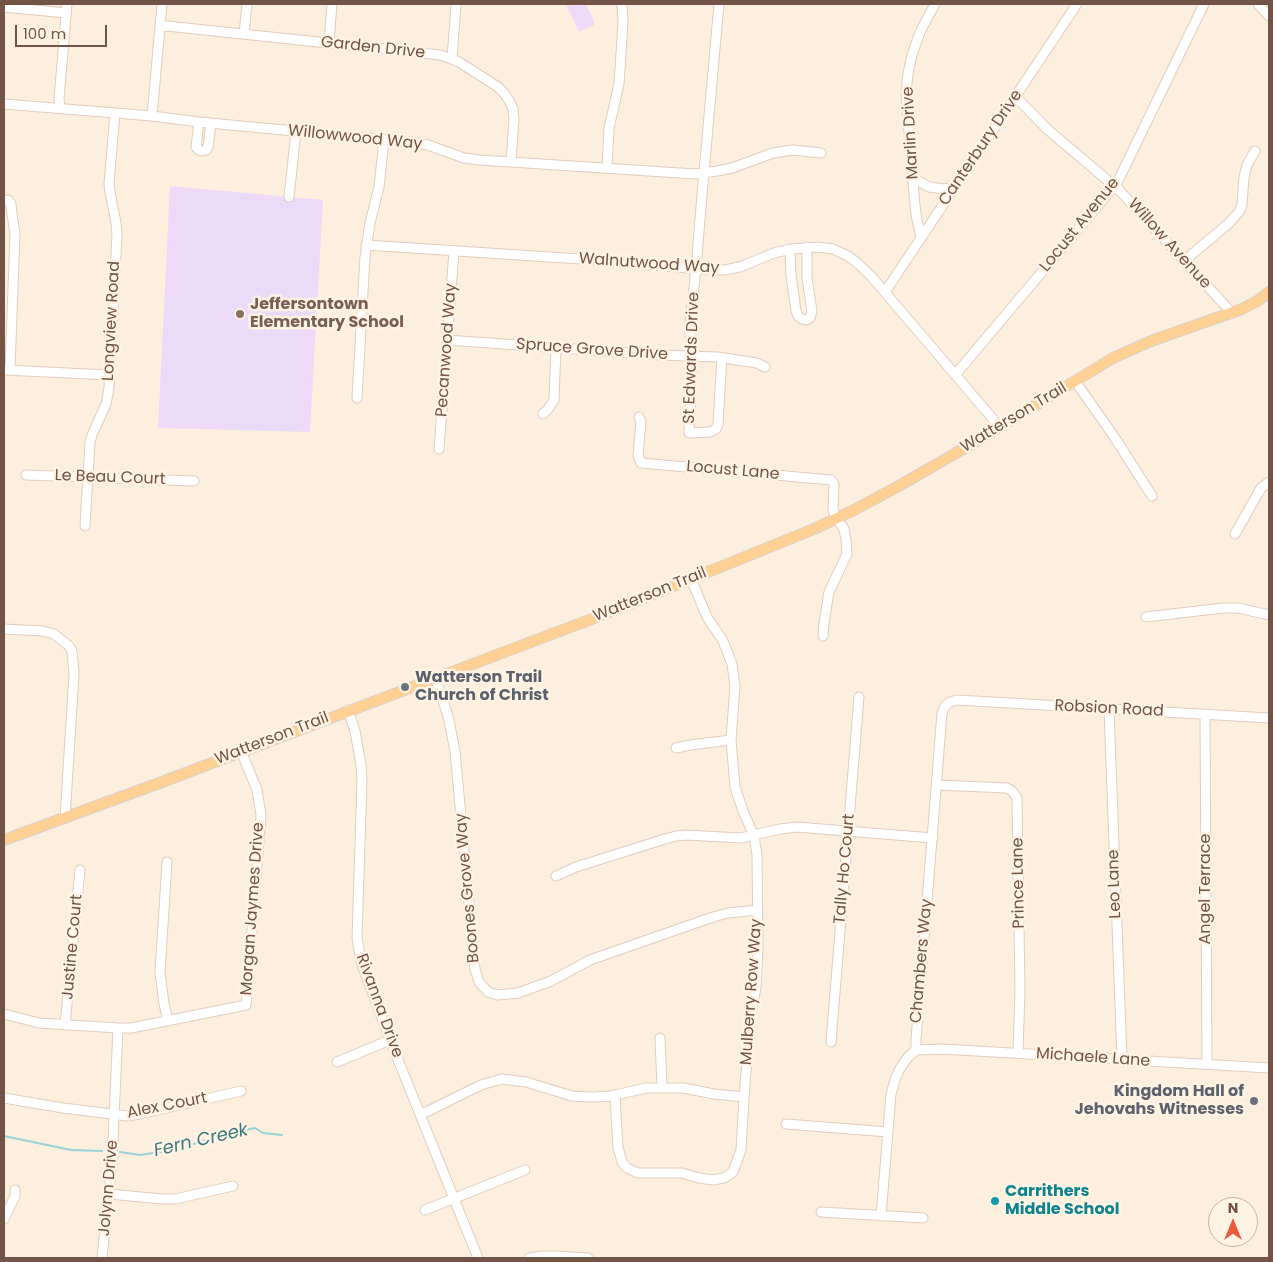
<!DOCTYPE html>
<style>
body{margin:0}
#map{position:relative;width:1273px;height:1262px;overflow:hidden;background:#fdefde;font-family:Poppins,sans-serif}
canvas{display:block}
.frame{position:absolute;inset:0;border:5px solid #725346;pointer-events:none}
.north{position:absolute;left:1208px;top:1197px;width:50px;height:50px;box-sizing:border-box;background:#fff3e4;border:1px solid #c7b3a5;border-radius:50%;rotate:0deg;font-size:14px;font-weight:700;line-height:20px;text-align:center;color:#725346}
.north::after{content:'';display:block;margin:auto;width:18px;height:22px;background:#eb5a3f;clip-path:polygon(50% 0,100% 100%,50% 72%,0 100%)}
.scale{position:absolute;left:15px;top:25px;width:92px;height:22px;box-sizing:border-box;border:2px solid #725346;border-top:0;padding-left:6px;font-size:15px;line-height:18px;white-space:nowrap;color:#725346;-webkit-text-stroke:4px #fff3e4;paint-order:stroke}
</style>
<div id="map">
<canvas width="1273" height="1262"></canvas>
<div class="frame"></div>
<div class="north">N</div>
<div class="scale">100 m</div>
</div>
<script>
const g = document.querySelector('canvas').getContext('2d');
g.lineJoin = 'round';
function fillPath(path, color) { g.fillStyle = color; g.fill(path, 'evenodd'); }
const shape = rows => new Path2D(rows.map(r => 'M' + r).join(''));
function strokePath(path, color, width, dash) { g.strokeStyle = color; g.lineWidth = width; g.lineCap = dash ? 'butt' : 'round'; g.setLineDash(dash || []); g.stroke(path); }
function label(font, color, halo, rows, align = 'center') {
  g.font = font + ' Poppins,sans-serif'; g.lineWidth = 5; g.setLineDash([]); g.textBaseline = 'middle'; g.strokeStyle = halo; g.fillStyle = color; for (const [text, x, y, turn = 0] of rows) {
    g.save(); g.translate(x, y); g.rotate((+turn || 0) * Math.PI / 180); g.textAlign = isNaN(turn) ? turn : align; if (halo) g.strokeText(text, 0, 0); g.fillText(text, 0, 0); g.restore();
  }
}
fillPath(shape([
 [566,4,586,4,594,20,594,25,579,32],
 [170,186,323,200,310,432,158,428]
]), '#ecdbf8');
strokePath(shape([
 [4,1136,71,1150,102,1151],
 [120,1152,140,1155,167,1151,178,1149,206,1140,236,1135,244,1130,255,1128,263,1133,282,1135]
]), '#98d2d8', 2);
const minor = shape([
 [719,4,703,183,696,268,690,323,690,335,693,356,689,433,710,432,716,429,718,424,722,358],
 [1258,4,1269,16],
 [4,7,66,13],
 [160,27,167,26,431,54,440,55,452,59,459,62,498,87,504,93,510,102,513,109,514,120,511,162],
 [244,34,247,4],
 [329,43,332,4],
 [452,59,456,4],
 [1015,96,1047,129,1119,190,1232,313],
 [4,104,152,116,199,122,410,142,428,145,464,158,480,160,695,174,717,171,732,168,773,153,793,150,821,153],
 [60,108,59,99,67,4],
 [152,116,162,4],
 [199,122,196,147,199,150,202,151,206,150,208,147,211,123],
 [607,168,609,128,619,84,623,23,622,4],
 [913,178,929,187,944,189,955,187],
 [289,197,296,131],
 [4,201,8,200,11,204,12,214,15,234,10,370],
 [921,237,917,220,915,206,906,95,908,73,912,55,920,32,935,4],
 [366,245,611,261,710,270,724,270,740,267,774,253,791,249,818,247,833,249,848,256,855,261,871,276,993,419,998,428],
 [790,249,791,275,796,311,798,316,802,319,806,320,810,318,812,311,807,278,807,247],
 [1184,261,1228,224,1239,212,1242,205,1244,177,1247,165,1255,151],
 [885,292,1077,4],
 [447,340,658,355,717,357,757,363,765,367],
 [4,370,109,375],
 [955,375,1117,183,1204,4],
 [1075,381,1113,435,1152,496],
 [357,398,365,257,370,223,379,187,384,140],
 [543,414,548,409,554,400,556,348],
 [639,417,641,422,638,455,641,463,831,480,834,484,833,510,836,519],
 [439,449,454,251],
 [26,475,194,481],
 [85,526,90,442,92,435,106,404,109,388,117,234,116,223,110,192,109,184,115,113],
 [1235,534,1261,488,1269,482],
 [1146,617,1223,608,1238,608,1269,615],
 [4,629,43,631,54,634,69,646,72,651,74,673,65,818],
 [823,636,824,623,829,592,847,554,846,539,844,529,837,519],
 [435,677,448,716,455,751,475,969,479,982,488,992,498,995,518,993,551,981,590,960,713,917,728,913,758,910],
 [1109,709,1122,1059],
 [348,710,355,731,361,765,362,781,357,938,361,962,390,1040,478,1258],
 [1205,715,1207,1064],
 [676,748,690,745,731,740],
 [937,785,1007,788,1012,791,1017,798,1020,991,1018,1053],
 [167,862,160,972,164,1004,168,1021],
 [556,876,576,867,665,839,676,836,686,835,741,838,780,829,797,827,933,838],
 [4,1014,39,1023,118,1028,131,1028,246,1005,261,815,257,790,241,751],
 [65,1025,80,870],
 [660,1038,662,1088],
 [831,1042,859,697],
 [916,1050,942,1049,1269,1068],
 [337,1062,390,1040],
 [615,1095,618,1147,622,1162,627,1168,638,1173,682,1173,699,1178,713,1180,724,1178,733,1172,741,1150,744,1097,751,1013,756,988,758,948,757,855,754,836,743,811,735,787,731,740,735,686,732,664,723,641,707,617,691,579],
 [4,1098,63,1108,128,1116,140,1114,241,1091],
 [420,1115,481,1085,502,1079,526,1082,572,1096,592,1097,611,1096,646,1088,683,1088,714,1094,744,1097],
 [786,1124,888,1132],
 [109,1194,162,1199,175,1199,233,1186],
 [425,1210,525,1170],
 [821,1212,923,1218],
 [881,1216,891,1094,895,1080,899,1070,908,1057,916,1050,916,1040,942,713,945,706,950,702,957,700,1269,718],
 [4,1219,15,1196,15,1190],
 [102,1258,112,1163,118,1028],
 [529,1258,543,1256,556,1256,588,1258]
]);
const major = shape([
 [4,840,162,782,597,617,814,529,854,510,897,487,977,441,1113,358,1151,341,1242,309,1259,300,1269,292]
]);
strokePath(minor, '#e2ccbd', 11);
strokePath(major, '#dad2cf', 12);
strokePath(minor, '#fff', 9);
strokePath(major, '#fed093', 10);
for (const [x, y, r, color] of [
 [240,314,5,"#8d6e63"],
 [405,687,5,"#6b7280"],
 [1254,1101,5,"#6b7280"],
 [995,1201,5,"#0f9aa8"]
]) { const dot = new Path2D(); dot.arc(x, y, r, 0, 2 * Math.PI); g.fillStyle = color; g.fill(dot); strokePath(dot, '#fff3e4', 2); }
label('16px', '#725346', '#fff3e4', [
 ["Garden Drive",373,48,6],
 ["Marlin Drive",911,133,-93],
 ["Willowwood Way",355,138,6],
 ["Canterbury Drive",981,148,-56],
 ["Locust Avenue",1080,225,-51],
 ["Willow Avenue",1169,244,48],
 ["Walnutwood Way",649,264,4],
 ["Longview Road",112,321,-87],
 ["Pecanwood Way",447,350,-86],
 ["Spruce Grove Drive",592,350,4],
 ["St Edwards Drive",692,358,-88],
 ["Watterson Trail",1014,418,-31],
 ["Locust Lane",733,471,5],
 ["Le Beau Court",110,478,2],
 ["Watterson Trail",650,595,-22],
 ["Robsion Road",1109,709,3],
 ["Watterson Trail",272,739,-21],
 ["Tally Ho Court",845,869,-85],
 ["Prince Lane",1019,883,-91],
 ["Leo Lane",1115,884,-92],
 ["Boones Grove Way",468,888,-95],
 ["Angel Terrace",1206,889,-90],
 ["Morgan Jaymes Drive",253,909,-86],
 ["Justine Court",73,947,-85],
 ["Chambers Way",922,961,-85],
 ["Mulberry Row Way",752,992,-86],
 ["Rivanna Drive",379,1006,70],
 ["Michaele Lane",1093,1058,4],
 ["Alex Court",167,1106,-11],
 ["Jolynn Drive",109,1188,-85]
]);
label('bold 16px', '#785e54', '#fff3e4', [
 ["Jeffersontown",250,305],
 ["Elementary School",250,323]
], 'left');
label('bold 16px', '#5b616d', '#fff3e4', [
 ["Watterson Trail",415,678],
 ["Church of Christ",415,696],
 ["Kingdom Hall of",1244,1092,"right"],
 ["Jehovahs Witnesses",1244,1110,"right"]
], 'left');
label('bold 16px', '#0d838f', '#fff3e4', [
 ["Carrithers",1005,1192],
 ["Middle School",1005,1210]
], 'left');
label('italic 18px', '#3d7980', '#fff3e4', [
 ["Fern Creek",201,1141,-13]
]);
</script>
